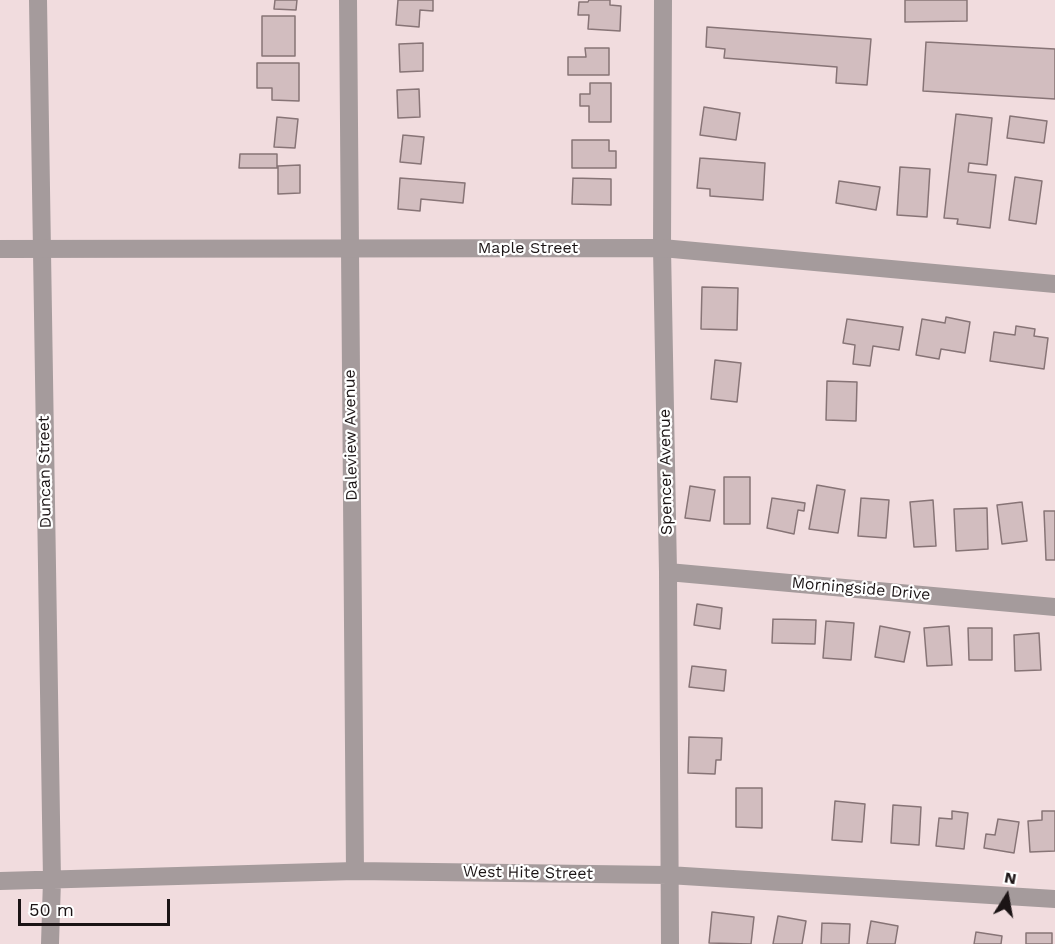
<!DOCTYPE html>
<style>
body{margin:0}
#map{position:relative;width:1055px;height:944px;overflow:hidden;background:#f1dcde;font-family:"Work Sans",sans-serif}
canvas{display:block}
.north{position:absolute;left:977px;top:866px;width:60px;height:60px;-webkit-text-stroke:4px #fff;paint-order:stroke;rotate:11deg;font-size:16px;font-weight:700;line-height:24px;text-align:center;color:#1b1415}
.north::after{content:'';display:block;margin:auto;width:21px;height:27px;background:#1b1415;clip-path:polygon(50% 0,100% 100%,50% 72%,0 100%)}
.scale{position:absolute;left:18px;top:899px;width:152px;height:27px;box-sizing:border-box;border:3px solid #1b1415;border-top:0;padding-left:8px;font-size:18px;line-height:21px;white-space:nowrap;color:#1b1415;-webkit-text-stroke:4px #fff;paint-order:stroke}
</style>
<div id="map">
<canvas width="1055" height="944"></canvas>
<div class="north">N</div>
<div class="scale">50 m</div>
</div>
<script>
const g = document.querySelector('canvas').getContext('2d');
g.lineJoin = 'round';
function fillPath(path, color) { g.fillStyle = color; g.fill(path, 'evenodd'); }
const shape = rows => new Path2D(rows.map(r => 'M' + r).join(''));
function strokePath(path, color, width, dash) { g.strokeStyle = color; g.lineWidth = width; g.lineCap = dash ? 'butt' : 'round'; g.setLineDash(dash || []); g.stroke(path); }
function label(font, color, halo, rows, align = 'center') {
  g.font = font + ' "Work Sans",sans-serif'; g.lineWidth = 4.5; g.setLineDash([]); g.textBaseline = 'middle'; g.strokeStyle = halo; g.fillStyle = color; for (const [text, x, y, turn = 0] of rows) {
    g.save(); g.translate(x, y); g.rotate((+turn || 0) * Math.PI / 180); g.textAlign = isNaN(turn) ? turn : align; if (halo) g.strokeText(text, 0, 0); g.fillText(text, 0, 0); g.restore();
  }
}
const building = shape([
 [275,0,297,0,296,10,274,9,275,0],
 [398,0,433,0,433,11,420,10,419,27,396,25,398,0],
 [589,0,610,0,610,5,621,6,620,31,588,29,589,15,578,15,579,2,588,2,589,0],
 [905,0,967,0,967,21,905,22,905,0],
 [262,16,295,16,295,56,262,56,262,16],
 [707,27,871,39,867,85,836,83,837,67,724,58,725,49,706,47,707,27],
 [926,42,1055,49,1055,99,923,91,926,42],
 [423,43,423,71,400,72,399,44,423,43],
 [585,48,609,48,609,75,568,75,568,57,586,57,585,48],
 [257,63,299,63,299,101,272,100,272,88,257,88,257,63],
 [590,83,611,83,611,122,589,122,589,106,580,106,580,94,590,94,590,83],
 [419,89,420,117,398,118,397,90,419,89],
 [704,107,740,113,736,140,700,135,704,107],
 [956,114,992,118,987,165,969,163,968,172,996,175,990,228,957,224,958,219,944,218,956,114],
 [1010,116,1047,121,1044,143,1007,138,1010,116],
 [277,117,298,119,295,148,274,147,277,117],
 [403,135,424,137,421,164,400,162,403,135],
 [572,140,609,140,609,151,616,151,616,168,572,168,572,140],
 [240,154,277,154,277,168,239,168,240,154],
 [700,158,765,163,763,200,710,196,710,189,697,188,700,158],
 [300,165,300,193,278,194,278,166,300,165],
 [900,167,930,169,927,217,897,215,900,167],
 [1015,177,1042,181,1036,224,1009,220,1015,177],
 [400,178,465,183,463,203,421,199,420,211,398,209,400,178],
 [573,178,611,179,611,205,572,204,573,178],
 [839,181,880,187,876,210,836,203,839,181],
 [702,287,738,288,737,330,701,329,702,287],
 [946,317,970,322,965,353,941,349,939,359,916,355,922,319,945,323,946,317],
 [847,319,903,327,899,350,873,346,870,366,853,364,855,345,843,343,847,319],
 [1016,326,1035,329,1034,336,1048,338,1044,369,990,361,994,332,1015,335,1016,326],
 [715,360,741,363,737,402,711,399,715,360],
 [827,381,857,382,856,421,826,420,827,381],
 [724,477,750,477,750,524,724,524,724,477],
 [817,485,845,490,838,533,809,529,817,485],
 [690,486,715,490,710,521,685,518,690,486],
 [772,498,805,503,804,511,798,510,794,534,767,528,772,498],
 [861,498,889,500,886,538,858,536,861,498],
 [933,500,936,546,914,547,910,502,933,500],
 [1022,502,1027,541,1002,544,997,505,1022,502],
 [987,508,988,549,956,551,954,509,987,508],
 [1044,511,1055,511,1055,560,1046,560,1044,511],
 [697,604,722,608,720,629,694,625,697,604],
 [773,619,816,620,815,644,772,643,773,619],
 [826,621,854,623,851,660,823,658,826,621],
 [880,626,910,632,904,662,875,657,880,626],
 [949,626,952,665,927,666,924,628,949,626],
 [968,628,992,628,992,660,969,660,968,628],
 [1039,633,1041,670,1015,671,1014,635,1039,633],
 [692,666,726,670,724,691,689,687,692,666],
 [689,737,722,738,721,760,716,760,715,774,688,773,689,737],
 [736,788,762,788,762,828,736,827,736,788],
 [835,801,865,804,862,842,832,840,835,801],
 [893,805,921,807,919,845,891,843,893,805],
 [952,811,968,813,964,849,936,846,939,818,952,819,952,811],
 [1042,811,1055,811,1055,851,1030,852,1028,821,1042,820,1042,811],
 [998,819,1019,822,1014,853,984,848,986,834,995,835,998,819],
 [712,912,754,917,751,944,709,943,712,912],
 [778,916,806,921,802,944,773,944,778,916],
 [871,921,898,926,895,944,867,944,871,921],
 [822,923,850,924,849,944,821,944,822,923],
 [976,932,1002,936,1001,944,974,944,976,932],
 [1026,933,1052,933,1052,944,1026,944,1026,933]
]);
fillPath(building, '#d2bdbf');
strokePath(building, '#877476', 1.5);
strokePath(shape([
 [38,0,52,880,50,944],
 [348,0,355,871],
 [663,0,662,248,668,572,670,944],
 [668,572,1055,607],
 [0,881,355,871,668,875,1055,899]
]), '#a59b9c', 18);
strokePath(shape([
 [0,249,662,248,1055,284]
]), '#a59b9c', 18);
label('16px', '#1b1415', '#fff', [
 ["Maple Street",528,248],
 ["Daleview Avenue",351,435,-91],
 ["Duncan Street",45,472,-91],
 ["Spencer Avenue",666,472,-91],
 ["Morningside Drive",861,589,5],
 ["West Hite Street",528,873,1]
]);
</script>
